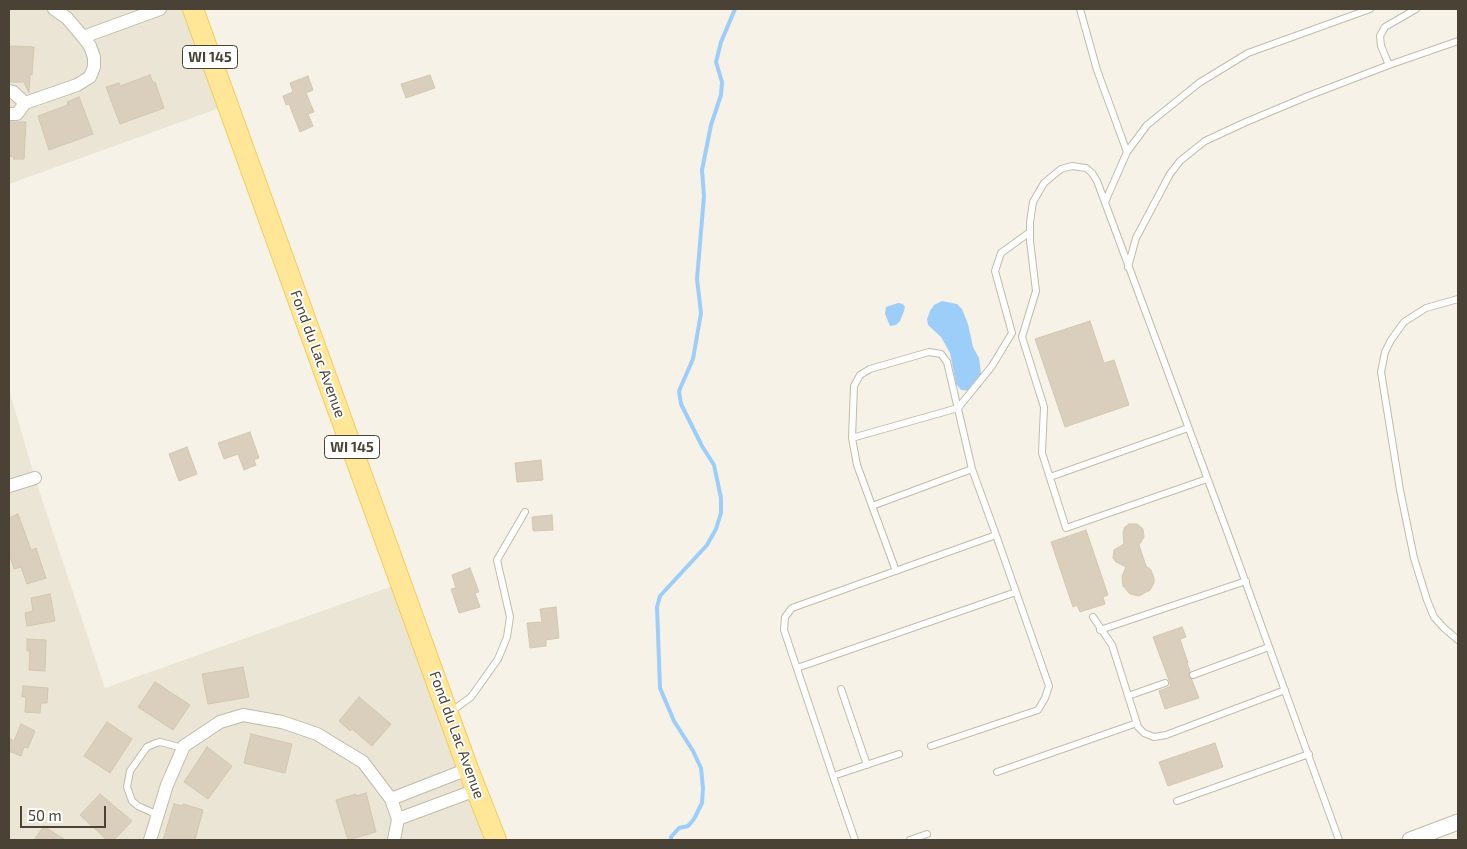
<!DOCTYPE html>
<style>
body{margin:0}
#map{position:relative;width:1467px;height:849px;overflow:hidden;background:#f6f2e8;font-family:"Exo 2",sans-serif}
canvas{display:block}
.frame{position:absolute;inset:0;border:10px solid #4a4335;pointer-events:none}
.scale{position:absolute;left:20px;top:806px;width:86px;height:22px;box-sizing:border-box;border:2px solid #4a4335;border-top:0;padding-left:6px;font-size:15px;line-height:18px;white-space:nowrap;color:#4a4335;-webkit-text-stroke:4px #fff;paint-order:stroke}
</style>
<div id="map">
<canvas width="1467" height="849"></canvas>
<div class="frame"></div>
<div class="scale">50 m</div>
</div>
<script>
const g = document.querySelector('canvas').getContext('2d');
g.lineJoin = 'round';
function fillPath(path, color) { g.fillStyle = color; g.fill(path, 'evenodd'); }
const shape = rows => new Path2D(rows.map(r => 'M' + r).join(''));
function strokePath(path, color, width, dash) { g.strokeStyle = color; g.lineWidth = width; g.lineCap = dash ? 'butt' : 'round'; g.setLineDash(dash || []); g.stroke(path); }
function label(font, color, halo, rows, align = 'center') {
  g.font = font + ' "Exo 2",sans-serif'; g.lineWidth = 4; g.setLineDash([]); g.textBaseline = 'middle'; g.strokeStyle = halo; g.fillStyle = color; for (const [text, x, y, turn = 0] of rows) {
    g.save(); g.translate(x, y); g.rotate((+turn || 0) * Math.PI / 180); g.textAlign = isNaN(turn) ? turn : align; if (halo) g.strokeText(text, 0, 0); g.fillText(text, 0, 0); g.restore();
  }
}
fillPath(shape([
 [9,9,193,9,228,105,9,184],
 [9,390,35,478,105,688,401,583,496,840,9,840]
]), '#eae5d5');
fillPath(shape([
 [942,301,957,304,962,309,968,324,973,347,979,358,982,381,981,387,975,391,961,390,956,384,950,353,941,337,928,325,927,319,930,311,934,305],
 [898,303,903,304,905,307,904,311,900,321,896,325,890,326,885,314,886,307]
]), '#9dcef9');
strokePath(shape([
 [671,840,671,837,679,828,688,826,694,819,702,803,703,788,701,768,693,751,674,721,660,688,657,607,660,596,707,545,716,529,721,513,721,498,714,465,702,446,681,404,679,391,693,359,701,313,697,279,704,196,702,170,711,125,721,95,722,82,716,62,721,42,735,9]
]), '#9dcef9', 4);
const building = shape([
 [9,46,34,47,32,75,30,74,29,93,24,82,9,82,9,46],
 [150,75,153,83,155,82,164,108,120,124,106,87,119,83,120,86,150,75],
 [430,75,435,88,406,98,401,84,430,75],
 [308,76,313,90,306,93,314,112,308,114,313,126,300,132,289,104,286,105,283,96,293,92,290,83,308,76],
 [79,97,93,134,49,150,38,116,68,105,67,102,79,97],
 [9,122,26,122,24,159,13,159,14,157,9,156,9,122],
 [1090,321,1104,363,1114,360,1129,405,1065,427,1035,339,1090,321],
 [250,432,259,458,254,460,256,465,244,470,238,454,224,459,218,443,250,432],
 [187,447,197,474,179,481,169,454,187,447],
 [541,460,543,480,517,482,515,463,541,460],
 [18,514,31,550,36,548,46,578,27,584,21,567,14,569,9,553,9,518,18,514],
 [552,515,553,530,533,531,532,517,552,515],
 [1129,524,1137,524,1143,529,1144,537,1139,545,1146,566,1151,570,1154,578,1154,583,1150,590,1139,596,1130,594,1123,586,1122,576,1126,567,1116,562,1113,558,1114,550,1124,544,1123,532,1125,527,1129,524],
 [1086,530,1108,595,1103,597,1105,604,1080,612,1077,605,1073,607,1051,542,1086,530],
 [470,568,479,592,475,593,480,607,459,613,451,589,456,588,452,575,470,568],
 [50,594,55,621,27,626,25,613,33,611,31,598,50,594],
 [556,607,559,638,546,640,546,646,530,648,527,623,542,622,540,609,556,607],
 [1182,627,1186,637,1180,639,1188,663,1187,663,1190,671,1188,676,1192,680,1199,698,1165,709,1159,691,1171,686,1153,637,1182,627],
 [27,639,46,640,45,671,29,670,30,651,27,651,27,639],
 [243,667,249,697,208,704,202,674,243,667],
 [155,682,190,705,173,730,138,707,155,682],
 [23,686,48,688,47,703,41,703,40,713,25,712,26,697,22,697,23,686],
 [359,697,391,724,372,746,352,729,350,731,339,721,359,697],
 [107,722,132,739,110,773,84,756,107,722],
 [21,724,35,731,28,748,24,747,21,756,9,751,9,738,14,741,21,724],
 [251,734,292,744,285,773,244,763,251,734],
 [1215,743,1223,767,1168,786,1159,762,1215,743],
 [207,747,232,766,208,799,184,782,207,747],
 [366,793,376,832,348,840,336,800,356,794,356,796,366,793],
 [100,794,132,821,114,840,107,840,80,815,100,794],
 [174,804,183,806,183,804,203,810,195,840,163,840,174,804],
 [44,826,65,840,34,840,44,826]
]);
fillPath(building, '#d9cfbc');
strokePath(building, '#d4c7ae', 1);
const service = shape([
 [1080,9,1097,70,1127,152],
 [1389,65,1381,46,1380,36,1385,27,1416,9],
 [1105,202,1127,152,1147,125,1199,83,1248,53,1370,9],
 [1128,267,1136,238,1170,174,1180,161,1205,141,1246,122,1308,96,1389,65,1458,41],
 [1458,299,1426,308,1404,322,1391,340,1385,352,1381,372,1400,490,1414,558,1427,600,1434,617,1444,628,1458,640],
 [852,438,958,408,992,366,1012,333,995,271,1001,253,1030,232],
 [1050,477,1188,428],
 [1207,479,1066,528,1042,453,1044,407,1022,337,1036,291,1030,241,1030,222,1033,202,1044,183,1061,169,1072,166,1086,168,1092,173,1097,181,1231,542,1339,840],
 [872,506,972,469],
 [896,571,857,465,852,438,854,386,860,375,870,369,929,352,941,354,947,362,972,469,996,535],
 [1093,617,1112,645,1138,727,1144,733,1154,737,1166,735,1285,690],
 [1100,630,1246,581],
 [797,668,1016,592],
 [1193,675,1269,647],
 [841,689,867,765],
 [1128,696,1165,683],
 [449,713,471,697,498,659,507,637,510,617,497,560,525,512],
 [997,772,1137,723],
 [833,776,784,630,785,617,792,608,996,535,1049,686,1045,698,1038,710,931,746],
 [1177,801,1309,754],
 [158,815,138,806,132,801,127,787,130,771,147,747,156,743,160,742,183,748],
 [855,840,833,776,899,754],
 [910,840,927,834]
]);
const minor = shape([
 [54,9,67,18,83,37,160,9],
 [9,91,13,92,25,103],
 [9,114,17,114,25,103,77,85,90,77,94,67,94,57,90,46,83,37],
 [9,486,35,478],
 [391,799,468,769],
 [398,819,476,790],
 [150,840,167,785,184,746,220,722,243,715,282,722,317,734,363,762,391,799,398,819,394,840]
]);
const tertiary = shape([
 [1410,840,1458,822]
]);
const primary = shape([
 [193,9,468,769,496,840]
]);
strokePath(service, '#c2bba9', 8);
strokePath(minor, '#c2bba9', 14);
strokePath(tertiary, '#c2bba9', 17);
strokePath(primary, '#f1cc5a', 22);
strokePath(service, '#fff', 6);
strokePath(minor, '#fff', 12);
strokePath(tertiary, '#fff', 15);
strokePath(primary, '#ffe797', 20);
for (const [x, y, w] of [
 [210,57,55],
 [352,447,55]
]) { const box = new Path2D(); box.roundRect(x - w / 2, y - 11.5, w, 23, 4); g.fillStyle = '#fff'; g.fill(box); strokePath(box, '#4a4335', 1); }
label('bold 14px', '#4a4335', null, [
 ["WI 145",210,57],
 ["WI 145",352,447]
]);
label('15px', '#4a4335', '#fff', [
 ["Fond du Lac Avenue",318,354,70],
 ["Fond du Lac Avenue",457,735,70]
]);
</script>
